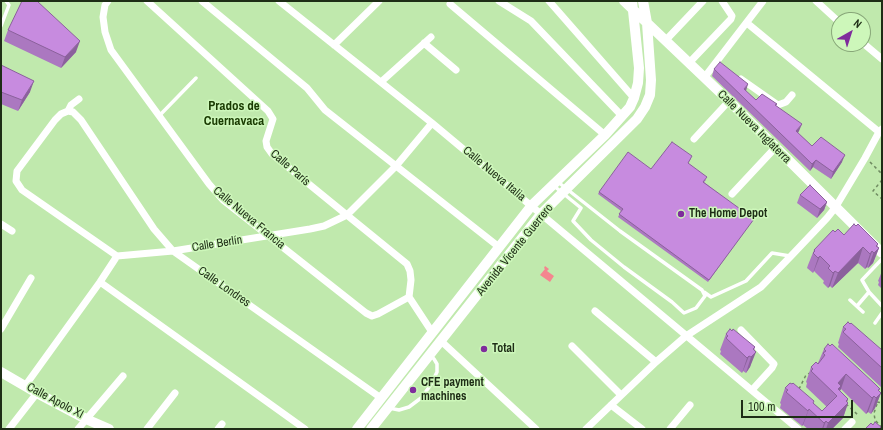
<!DOCTYPE html>
<meta charset="utf-8">
<style>
body{margin:0}
#map{position:relative;width:883px;height:430px;overflow:hidden;background:#c0e9ad;font-family:"Archivo Narrow",sans-serif}
canvas{display:block}
.frame{position:absolute;inset:0;border:2px solid #1e2d16;pointer-events:none}
.north{position:absolute;left:831px;top:12px;width:40px;height:40px;box-sizing:border-box;background:#cdf7ba;border:1px solid #87a678;border-radius:50%;rotate:39deg;font-size:11px;font-weight:700;line-height:16px;text-align:center;color:#1e2d16}
.north::after{content:'';display:block;margin:auto;width:14px;height:18px;background:#7f2c9c;clip-path:polygon(50% 0,100% 100%,50% 72%,0 100%)}
.scale{position:absolute;left:741px;top:400px;width:112px;height:18px;box-sizing:border-box;border:2px solid #1e2d16;border-top:0;padding-left:5px;font-size:12px;line-height:14px;white-space:nowrap;color:#1e2d16;-webkit-text-stroke:3px #cdf7ba;paint-order:stroke}
</style>
<div id="map">
<canvas width="883" height="430"></canvas>
<div class="frame"></div>
<div class="north">N</div>
<div class="scale">100 m</div>
</div>
<script>
const g = document.querySelector('canvas').getContext('2d');
g.lineJoin = 'round';
function fillPath(path, color) { g.fillStyle = color; g.fill(path, 'evenodd'); }
const shape = rows => new Path2D(rows.map(r => 'M' + r).join(''));
function strokePath(path, color, width, dash) { g.strokeStyle = color; g.lineWidth = width; g.lineCap = dash ? 'butt' : 'round'; g.setLineDash(dash || []); g.stroke(path); }
function label(font, color, halo, rows, align = 'center') {
  g.font = font + ' "Archivo Narrow",sans-serif'; g.lineWidth = 3; g.setLineDash([]); g.textBaseline = 'middle'; g.strokeStyle = halo; g.fillStyle = color; for (const [text, x, y, turn = 0] of rows) {
    g.save(); g.translate(x, y); g.rotate((+turn || 0) * Math.PI / 180); g.textAlign = isNaN(turn) ? turn : align; if (halo) g.strokeText(text, 0, 0); g.fillText(text, 0, 0); g.restore();
  }
}
fillPath(shape([
 [545,266,549,269,547,271,554,276,550,282,540,275,545,269,544,268]
]), '#f4868f');
strokePath(shape([
 [870,162,882,174],
 [882,180,873,191,882,199],
 [799,389,806,375,810,373],
 [877,402,882,403],
 [846,404,858,415,857,416],
 [877,404,874,413,875,420,882,428]
]), '#6f8b61', 1.5, [3, 3]);
strokePath(shape([
 [1,26,9,5,6,1],
 [159,116,196,78],
 [554,186,581,208,573,221,591,240,624,267,672,302,684,313,696,308,705,296,702,290,620,231,558,182],
 [882,259,862,280,869,292,882,306],
 [704,292,711,297,746,281,772,253,790,256],
 [850,300,863,312],
 [857,306,869,292],
 [875,323,882,313],
 [389,408,399,410,409,407,421,398,430,386,437,372,437,364,434,359,430,355]
]), '#fff', 3.5);
strokePath(shape([
 [108,1,105,5,103,17,105,32,111,50,209,184,223,200,366,313,372,316,378,314,409,297],
 [147,1,268,111,273,119,266,141,267,147,272,154,407,264,410,271,411,280,409,297],
 [202,1,307,88,325,110,499,247],
 [279,1,432,123,798,429],
 [499,1,531,21,622,116],
 [549,1,634,98],
 [816,1,839,22],
 [450,4,605,135],
 [747,23,879,132],
 [665,41,703,1],
 [424,43,456,70],
 [863,43,882,59],
 [334,45,379,1],
 [689,63,731,19,732,16,722,1],
 [704,78,763,1],
 [741,79,778,105,786,102,792,95],
 [381,82,431,37],
 [68,111,73,112,81,120,154,229,173,251,381,398],
 [68,111,61,114,55,120,17,171,16,181,22,190,117,256],
 [68,111,71,105,79,99],
 [694,139,729,101],
 [732,194,775,148],
 [1,224,12,231],
 [117,256,173,251,310,229,324,226,347,215,396,166,432,123],
 [100,282,305,429],
 [409,297,432,332],
 [595,311,656,362],
 [1,329,31,278],
 [741,330,774,364,772,368,752,390],
 [441,341,536,429],
 [572,346,621,395],
 [25,386,100,282,117,256],
 [611,405,642,429],
 [9,429,37,393],
 [78,429,123,376],
 [147,429,175,393],
 [218,429,222,424],
 [586,429,656,362,686,336,761,287,791,256,827,218,835,208,865,158,879,132,882,129],
 [670,429,690,405],
 [845,429,852,422]
]), '#fff', 7);
strokePath(shape([
 [624,1,729,101,882,253],
 [1,372,37,393,86,419,109,429],
 [357,429,532,205,605,135,630,107,634,98,638,83,639,68,632,1],
 [371,429,541,214,637,119,645,107,650,95,651,80,647,23,643,1]
]), '#fff', 10);
fillPath(shape([
 [8,30,76,52,61,68,4,41],
 [1,65,30,92,18,111,1,104],
 [714,69,745,91,756,100,777,104,776,106,799,131,798,133,812,146,842,162,831,179,813,167,810,171,712,76],
 [691,159,688,163,706,180,704,182,752,221,708,282,618,217,621,211,598,194,599,192],
 [800,195,827,202,824,210,817,218,797,203],
 [835,232,877,246,879,248,873,263,868,268,867,267,865,269,858,263,832,288,830,286,828,288,823,283,824,281,814,271,813,273,807,268,808,265,814,250],
 [882,271,882,289,878,285,879,282,878,281],
 [843,327,882,350,882,388,838,347,839,344,838,343],
 [732,331,755,347,750,367,746,373,743,371,742,373,720,354,721,351,720,350,726,334],
 [824,349,881,393,875,408,871,414,868,412,866,414,841,389,840,391,848,399,847,402,848,403,843,418,832,429,808,429,803,425,802,426,780,408,781,404,780,403,785,388,814,404,822,411,827,407,806,387,807,383,806,382,811,367,818,363]
]), '#ab78c0');
fillPath(shape([
 [80,41,76,52,61,68,65,57],
 [34,81,30,92,18,111,22,100],
 [748,84,746,91,741,96,744,89],
 [802,124,799,131,793,138,796,131],
 [845,155,842,162,831,179,833,172],
 [816,160,813,167,810,171,812,164],
 [827,202,824,210,817,218,820,209],
 [878,244,875,252,879,248,873,263,868,268,876,246],
 [863,247,858,263,832,288,838,273],
 [872,251,867,267,865,269,870,254],
 [820,256,814,271,813,273,818,258],
 [835,271,830,286,828,288,833,273],
 [756,352,750,367,746,373,751,357],
 [749,356,743,371,742,373,747,358],
 [846,374,841,389,839,392,837,396,838,383],
 [881,393,875,408,871,414,876,398],
 [874,396,868,412,866,414,872,398],
 [848,399,846,405,848,403,843,418,832,429,826,429,828,423],
 [809,409,803,425,802,426,808,411],
 [826,421,823,429,822,429,824,423]
]), '#8b619c');
const building = shape([
 [22,1,37,1,80,41,65,57,8,30,22,1],
 [720,62,748,84,744,89,756,100,762,94,777,104,775,105,802,124,796,131,812,146,821,137,845,155,833,172,816,160,812,164,714,69,720,62],
 [1,65,34,81,22,100,1,92,1,65],
 [672,142,692,156,688,163,707,177,703,182,754,219,709,280,619,214,623,209,599,192,628,152,651,169,672,142],
 [810,185,827,202,820,209,800,195,810,185],
 [854,224,856,226,858,224,878,244,876,246,879,248,874,253,872,251,870,254,863,247,838,273,835,271,833,273,828,268,830,266,820,256,818,258,813,253,815,251,814,250,833,230,835,232,838,229,844,235,854,224],
 [848,322,850,324,851,323,882,350,882,368,843,332,846,329,843,327,848,322],
 [730,329,732,331,733,329,755,347,753,349,756,352,751,357,749,356,747,358,726,338,728,336,726,334,730,329],
 [828,344,830,346,832,344,875,384,880,389,878,390,881,393,876,398,874,396,872,398,846,374,838,383,841,386,838,389,848,399,846,401,848,403,828,423,826,421,824,423,809,409,808,411,786,392,788,390,785,388,790,383,792,384,793,383,814,401,813,403,822,411,837,396,811,371,813,369,811,367,816,362,818,364,825,355,823,353,826,351,824,349,828,344],
 [875,422,881,427,879,429,865,429,871,423,873,425,875,422]
]);
fillPath(building, '#c78bdf');
strokePath(building, '#8b619c', 1);
for (const [x, y, r, color] of [
 [681,214,4,"#7f2c9c"],
 [484,349,4,"#7f2c9c"],
 [413,390,4,"#7f2c9c"]
]) { const dot = new Path2D(); dot.arc(x, y, r, 0, 2 * Math.PI); g.fillStyle = color; g.fill(dot); strokePath(dot, '#cdf7ba', 1.5); }
label('12px', '#1e2d16', '#cdf7ba', [
 ["Calle Nueva Inglaterra",754,127,45],
 ["Calle París",290,168,41],
 ["Calle Nueva Italia",494,174,40],
 ["Calle Nueva Francia",249,218,40],
 ["Calle Berlín",217,244,-9],
 ["Avenida Vicente Guerrero",515,250,-51],
 ["Calle Londres",224,287,35],
 ["Calle Apolo XI",55,401,28]
]);
label('bold 12px', '#1e2d16', '#cdf7ba', [
 ["The Home Depot",689,214],
 ["Total",492,349],
 ["CFE payment",421,383],
 ["machines",421,397]
], 'left');
label('bold 13px', '#1a3b02', '#cdf7ba', [
 ["Prados de",234,107],
 ["Cuernavaca",234,122]
]);
</script>
